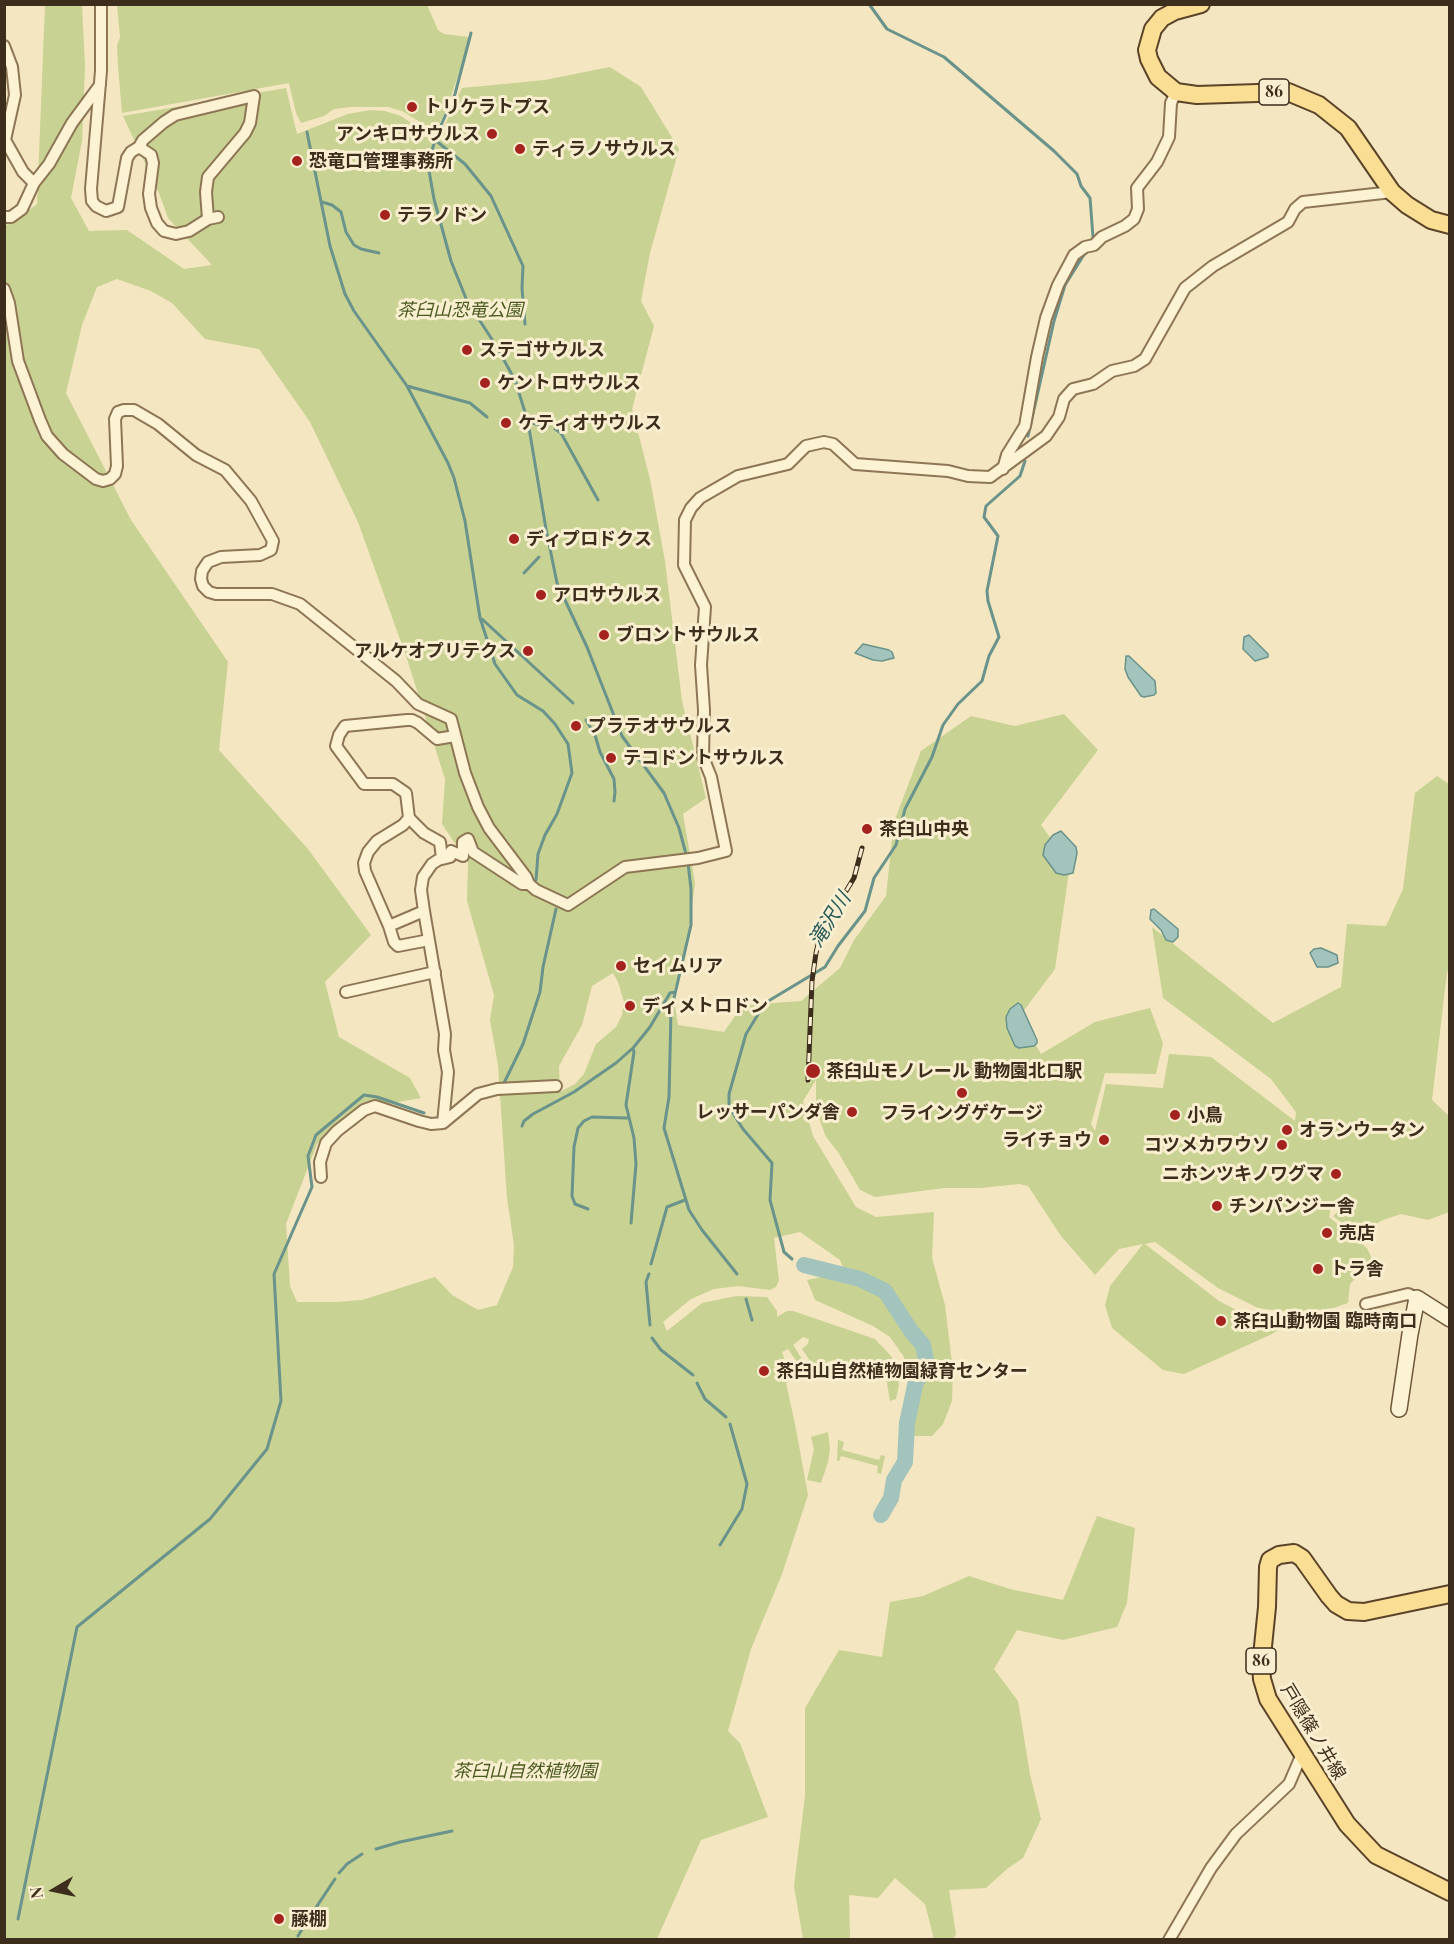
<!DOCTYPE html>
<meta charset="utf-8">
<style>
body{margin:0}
#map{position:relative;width:1454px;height:1944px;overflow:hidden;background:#f3e6c0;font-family:"Playfair Display",serif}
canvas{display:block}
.frame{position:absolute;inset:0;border:6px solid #3c2d1c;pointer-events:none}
.north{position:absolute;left:24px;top:1860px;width:60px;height:60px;-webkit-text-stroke:4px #f9efd0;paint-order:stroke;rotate:261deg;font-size:16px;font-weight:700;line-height:24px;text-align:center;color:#3c2d1c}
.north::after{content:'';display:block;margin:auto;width:21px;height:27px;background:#3c2d1c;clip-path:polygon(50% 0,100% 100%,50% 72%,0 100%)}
</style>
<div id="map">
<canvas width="1454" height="1944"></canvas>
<div class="frame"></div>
<div class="north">N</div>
</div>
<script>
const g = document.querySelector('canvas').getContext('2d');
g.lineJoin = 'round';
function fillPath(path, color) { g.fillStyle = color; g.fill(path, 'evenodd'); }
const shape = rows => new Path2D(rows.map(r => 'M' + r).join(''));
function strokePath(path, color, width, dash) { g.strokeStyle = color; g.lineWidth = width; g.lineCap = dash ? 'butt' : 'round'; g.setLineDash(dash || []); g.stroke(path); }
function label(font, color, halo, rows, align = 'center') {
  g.font = font + ' "Playfair Display","Noto Sans JP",serif'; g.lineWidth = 6; g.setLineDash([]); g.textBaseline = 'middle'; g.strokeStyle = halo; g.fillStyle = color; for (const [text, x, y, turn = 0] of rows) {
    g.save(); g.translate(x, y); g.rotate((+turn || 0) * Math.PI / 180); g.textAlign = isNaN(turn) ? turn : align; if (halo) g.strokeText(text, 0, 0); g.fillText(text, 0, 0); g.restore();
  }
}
fillPath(shape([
 [45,5,82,5,85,66,82,141,71,198,89,231,127,230,184,269,212,265,168,218,159,193,123,116,286,88,297,134,348,114,370,110,385,111,401,116,413,124,422,137,430,137,442,131,462,88,545,80,610,67,641,87,679,149,650,253,641,301,654,326,632,409,650,479,665,561,682,701,706,798,683,814,695,883,685,958,673,994,678,1025,724,1032,735,1016,747,1005,801,1001,840,968,854,940,886,896,894,822,921,751,971,716,1015,726,1064,714,1098,750,1041,825,1070,865,1055,969,1019,1017,1041,1054,1095,1022,1150,1008,1163,1043,1156,1074,1105,1073,1091,1124,1095,1131,1106,1084,1163,1088,1169,1054,1211,1057,1295,1121,1296,1112,1271,1079,1163,998,1152,927,1273,1023,1341,987,1347,924,1386,926,1403,889,1415,793,1437,776,1449,784,1450,969,1447,972,1432,1100,1449,1116,1449,1212,1428,1220,1401,1214,1383,1220,1357,1234,1333,1216,1348,1203,1331,1207,1329,1217,1367,1248,1373,1261,1350,1284,1348,1303,1333,1308,1295,1313,1258,1308,1218,1288,1155,1242,1145,1244,1219,1301,1240,1312,1258,1318,1287,1324,1272,1334,1184,1374,1163,1370,1112,1328,1105,1305,1110,1286,1143,1244,1119,1249,1095,1275,1061,1236,1028,1186,1019,1184,981,1188,944,1188,875,1197,860,1190,838,1152,826,1137,816,1110,816,1080,803,1101,813,1136,856,1207,876,1217,934,1212,932,1258,945,1305,953,1371,952,1401,943,1424,932,1436,903,1436,910,1383,904,1357,890,1337,873,1326,815,1300,807,1280,845,1272,840,1260,800,1232,774,1238,779,1280,776,1287,770,1290,738,1286,714,1289,691,1299,663,1322,667,1331,702,1303,736,1296,767,1297,777,1311,777,1317,787,1311,793,1311,875,1339,891,1356,896,1366,899,1385,896,1399,890,1401,885,1371,846,1377,838,1370,839,1365,834,1360,827,1362,825,1368,816,1370,802,1349,808,1344,809,1339,803,1337,793,1345,811,1373,806,1375,788,1349,782,1352,791,1380,786,1383,795,1424,808,1495,782,1574,751,1649,728,1731,740,1743,768,1817,701,1840,657,1939,5,1940,4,225,11,224,37,204],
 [117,279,151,291,172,303,205,339,259,349,310,422,358,522,407,659,445,779,442,824,468,863,467,901,494,995,490,1020,498,1065,507,1198,514,1245,513,1267,497,1305,478,1310,452,1295,435,1277,362,1300,336,1302,297,1302,290,1286,286,1224,317,1144,353,1110,421,1098,410,1078,339,1037,325,982,371,935,308,849,219,750,228,662,131,520,66,393,82,325,97,287],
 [613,973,618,982,624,1002,622,1015,616,1027,596,1044,584,1074,575,1084,560,1092,559,1066,582,1025,592,986],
 [117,5,427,5,438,30,444,34,469,37,460,70,445,113,435,131,402,111,388,107,352,107,334,109,324,116,301,123,296,113,289,83,122,113,118,66,117,46,120,37],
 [828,1432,830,1449,828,1462,821,1483,807,1480,814,1449,811,1437],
 [838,1440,844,1442,842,1450,879,1460,881,1455,885,1456,881,1474,877,1473,878,1466,841,1456,839,1461,837,1461],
 [1097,1516,1135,1528,1127,1603,1117,1627,1063,1640,1017,1630,994,1669,1018,1701,1030,1774,1041,1819,1023,1858,1007,1869,986,1888,949,1890,956,1934,953,1939,934,1939,925,1904,895,1878,878,1898,849,1895,850,1939,803,1939,794,1886,805,1796,805,1708,839,1650,882,1657,890,1602,923,1596,969,1576,1010,1589,1063,1600]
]), '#c8d292');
const water = shape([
 [1249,635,1268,654,1268,657,1255,661,1243,649,1244,637,1249,635],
 [863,644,889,650,892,652,894,658,882,661,873,660,855,653,863,644],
 [1126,656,1129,656,1155,681,1156,693,1154,695,1144,697,1141,696,1128,677,1125,669,1126,656],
 [1061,831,1076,847,1077,853,1073,873,1064,875,1056,873,1043,855,1045,845,1053,835,1061,831],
 [1154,909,1178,929,1178,937,1173,942,1166,940,1161,930,1150,919,1151,910,1154,909],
 [1321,948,1337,955,1338,963,1328,967,1317,967,1310,953,1314,949,1321,948],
 [1018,1003,1021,1005,1037,1040,1037,1043,1034,1046,1019,1048,1015,1046,1007,1028,1006,1017,1010,1009,1018,1003]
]);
fillPath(water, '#a3c4bc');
strokePath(water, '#69938b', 1.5);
strokePath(shape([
 [869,4,887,29,944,57,1054,151,1077,174,1081,186,1090,198,1093,237],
 [307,132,330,246,345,294,354,311,407,386,448,463,454,478,465,521,480,618,495,664,517,695,543,711,555,724,568,744,572,773,557,814,545,835,538,854,536,880],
 [438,132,455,94,471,33],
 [322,202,332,205,341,212,346,232,354,245,361,249,379,253],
 [525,324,522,288,523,266,491,196,465,164,435,140,428,165,434,199,451,261,467,301,495,344,515,380,528,422,546,529,557,583,587,647,622,736,664,793,679,828,686,854],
 [407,386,470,403,487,417],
 [528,422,548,427],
 [555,429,561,433,598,500],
 [1028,436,1054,321,1065,285,1085,253],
 [524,573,539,557],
 [482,619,573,703],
 [586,720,595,735,600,752,614,779,615,792,614,801],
 [688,863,691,889,691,925,671,1011,669,1097,664,1128,689,1210,702,1230,737,1274],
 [504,1083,523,1044,540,992,543,967,556,909],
 [522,1126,524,1121,533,1114,574,1092,616,1063,633,1048,650,1027,670,993,675,992],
 [588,1209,575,1204,572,1196,574,1147,578,1128,584,1121,592,1117,627,1118],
 [631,1223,636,1164,634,1138,626,1105,634,1052,633,1048],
 [792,1259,784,1252,770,1200,772,1163,743,1129,729,1107,729,1094,746,1034,765,1003,825,967,838,946,865,911,874,878,896,845,905,809,932,757,943,725,958,704,982,681,989,656,999,637,988,601,987,591,998,536,984,517,986,506,1020,476,1025,461],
 [651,1264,667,1207,685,1200],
 [649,1274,646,1282,650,1325],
 [746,1299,752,1320],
 [652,1338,661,1350,693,1375],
 [697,1383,705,1399,726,1417],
 [720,1545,742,1509,747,1484,730,1424],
 [376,1849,400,1842,452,1831],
 [339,1873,347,1864,362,1854],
 [311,1915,335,1879],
 [18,1919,77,1627,210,1519,267,1449,281,1401,274,1274,312,1187,308,1156,316,1135,364,1095,377,1097,424,1113],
 [298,1936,307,1921]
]), '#69938b', 3);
strokePath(shape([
 [804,1265,860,1279,885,1291,911,1331,923,1345,928,1369,916,1381,907,1423,905,1462,894,1480,891,1498,881,1515]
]), '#a3c4bc', 16);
const street = shape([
 [101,4,101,71,91,189,92,201,96,206,106,211,118,207,127,158,131,152,139,147,143,140,164,122,175,115,254,96,250,123,245,133,208,177,206,192,208,219],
 [4,46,12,67,15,95,5,140,23,172,34,183],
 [139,147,151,155,153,163,149,194,151,208,157,223,164,231,176,234,189,231,208,219,218,217],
 [4,217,11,217,22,209,34,183,49,164,72,123,100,85],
 [4,289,9,303,18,361,40,420,47,436,63,454,96,479,103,481,110,479,115,474,117,466,115,419,118,412,124,410,134,410,158,424,196,455,225,470,251,501,273,541,271,550,260,555,221,557,208,562,202,571,201,579,203,586,209,592,216,594,272,594,300,604,396,681,418,704,451,719,465,773,478,807,489,828,526,877,529,884,536,890,568,905,625,867,698,858,726,851,711,777,703,757,704,710,701,665,705,607,684,565,685,520,691,508,700,498,738,476,788,464,806,446,824,442,833,444,855,464,948,471,968,476,990,477,1046,436,1059,417,1064,399,1073,389,1093,384,1112,371,1134,366,1145,359,1185,288,1213,266,1288,222,1295,209,1303,202,1392,192],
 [1003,469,1007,455,1025,426,1037,357,1046,318,1058,285,1074,255,1085,247,1094,245,1102,237,1125,226,1134,219,1138,209,1137,188,1157,162,1169,137,1171,103,1176,92],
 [409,818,424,833,440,842,442,859],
 [424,911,421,890,423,877,432,864,438,860,450,857,451,851,463,856,463,842,468,839,473,852,522,884,529,884],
 [389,926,394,942,398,946,429,940],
 [346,992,435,972],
 [443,1123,448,1072,444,1050,445,1034,424,911,389,926,365,871,364,863,368,852,377,841,403,825,409,818,406,793,393,784,364,784,336,746,339,735,345,726,407,720,412,720,418,723,437,739,455,736],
 [321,1177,320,1162,326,1143,337,1131,364,1110,375,1106,419,1121,431,1124,443,1123,478,1094,497,1089,556,1086],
 [1366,1304,1408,1294,1417,1298],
 [1169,1940,1211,1868,1236,1834,1289,1784,1302,1754]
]);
const secondary = shape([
 [1399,1409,1410,1334,1417,1298,1450,1319]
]);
const primary = shape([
 [1201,4,1175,11,1162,18,1153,29,1147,50,1149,59,1158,77,1176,92,1197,95,1288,92,1319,105,1348,128,1392,192,1407,205,1431,220,1450,225],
 [1450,1594,1364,1612,1348,1611,1336,1604,1329,1596,1302,1558,1294,1553,1279,1555,1270,1560,1268,1567,1267,1607,1261,1666,1262,1679,1268,1699,1347,1824,1376,1855,1450,1892]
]);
strokePath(street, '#8e7655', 14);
strokePath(secondary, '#705739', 18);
strokePath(primary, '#5b432a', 20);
strokePath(street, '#fcf2d4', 10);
strokePath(secondary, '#fcf2d4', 15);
strokePath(primary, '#fade93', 16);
const rail = shape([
 [808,1080,812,981,816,953,822,927,837,906,854,878,862,848]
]);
strokePath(rail, '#3c2d1c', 5);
strokePath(rail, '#f9efd0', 3, [9]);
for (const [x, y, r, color] of [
 [412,107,6,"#a4231f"],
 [492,134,6,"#a4231f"],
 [520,149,6,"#a4231f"],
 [297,161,6,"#a4231f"],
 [385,215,6,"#a4231f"],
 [467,350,6,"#a4231f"],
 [485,383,6,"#a4231f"],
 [506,423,6,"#a4231f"],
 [514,539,6,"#a4231f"],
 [541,595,6,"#a4231f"],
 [604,635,6,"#a4231f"],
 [528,651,6,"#a4231f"],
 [576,726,6,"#a4231f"],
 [611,758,6,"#a4231f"],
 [867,829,6,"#a4231f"],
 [621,966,6,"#a4231f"],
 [630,1006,6,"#a4231f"],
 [813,1071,8,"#a4231f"],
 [962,1093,6,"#a4231f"],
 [852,1112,6,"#a4231f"],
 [1175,1115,6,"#a4231f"],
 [1287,1130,6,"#a4231f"],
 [1104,1140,6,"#a4231f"],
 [1282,1145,6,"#a4231f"],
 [1336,1174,6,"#a4231f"],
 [1217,1206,6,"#a4231f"],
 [1327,1233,6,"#a4231f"],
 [1318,1269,6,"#a4231f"],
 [1221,1321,6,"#a4231f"],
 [764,1371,6,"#a4231f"],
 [279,1919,6,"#a4231f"]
]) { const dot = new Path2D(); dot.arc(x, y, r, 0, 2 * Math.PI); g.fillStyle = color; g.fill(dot); strokePath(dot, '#f9efd0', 2); }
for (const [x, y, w] of [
 [1274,92,30],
 [1261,1661,30]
]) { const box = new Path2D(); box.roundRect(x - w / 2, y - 13, w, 26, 4.5); g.fillStyle = '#f9efd0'; g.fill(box); strokePath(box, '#3c2d1c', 1.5); }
label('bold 16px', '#3c2d1c', null, [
 ["86",1274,92],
 ["86",1261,1661]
]);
label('bold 18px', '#3c2d1c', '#f9efd0', [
 ["トリケラトプス",424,107],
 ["アンキロサウルス",480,134,"right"],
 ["ティラノサウルス",532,149],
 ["恐竜口管理事務所",309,161],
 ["テラノドン",397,215],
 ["ステゴサウルス",479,350],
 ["ケントロサウルス",497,383],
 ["ケティオサウルス",518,423],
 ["ディプロドクス",526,539],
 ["アロサウルス",553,595],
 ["ブロントサウルス",616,635],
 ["アルケオプリテクス",516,651,"right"],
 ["プラテオサウルス",588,726],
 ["テコドントサウルス",623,758],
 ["茶臼山中央",879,829],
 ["セイムリア",633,966],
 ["ディメトロドン",642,1006],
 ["茶臼山モノレール 動物園北口駅",826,1071],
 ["レッサーパンダ舎",840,1112,"right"],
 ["フライングゲケージ",962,1113,"center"],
 ["小鳥",1187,1115],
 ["オランウータン",1299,1130],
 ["ライチョウ",1092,1140,"right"],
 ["コツメカワウソ",1270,1145,"right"],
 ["ニホンツキノワグマ",1324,1174,"right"],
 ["チンパンジー舎",1229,1206],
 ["売店",1339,1233],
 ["トラ舎",1330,1269],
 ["茶臼山動物園 臨時南口",1233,1321],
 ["茶臼山自然植物園緑育センター",776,1371],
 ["藤棚",291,1919]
], 'left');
label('italic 18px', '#495b20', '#f9efd0', [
 ["茶臼山恐竜公園",460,310],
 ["茶臼山自然植物園",525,1771]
]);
label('18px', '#3c2d1c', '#f9efd0', [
 ["戸隠篠ノ井線",1313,1732,59]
]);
label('italic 20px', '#295d5c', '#f9efd0', [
 ["滝沢川",830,920,-58]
]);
</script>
